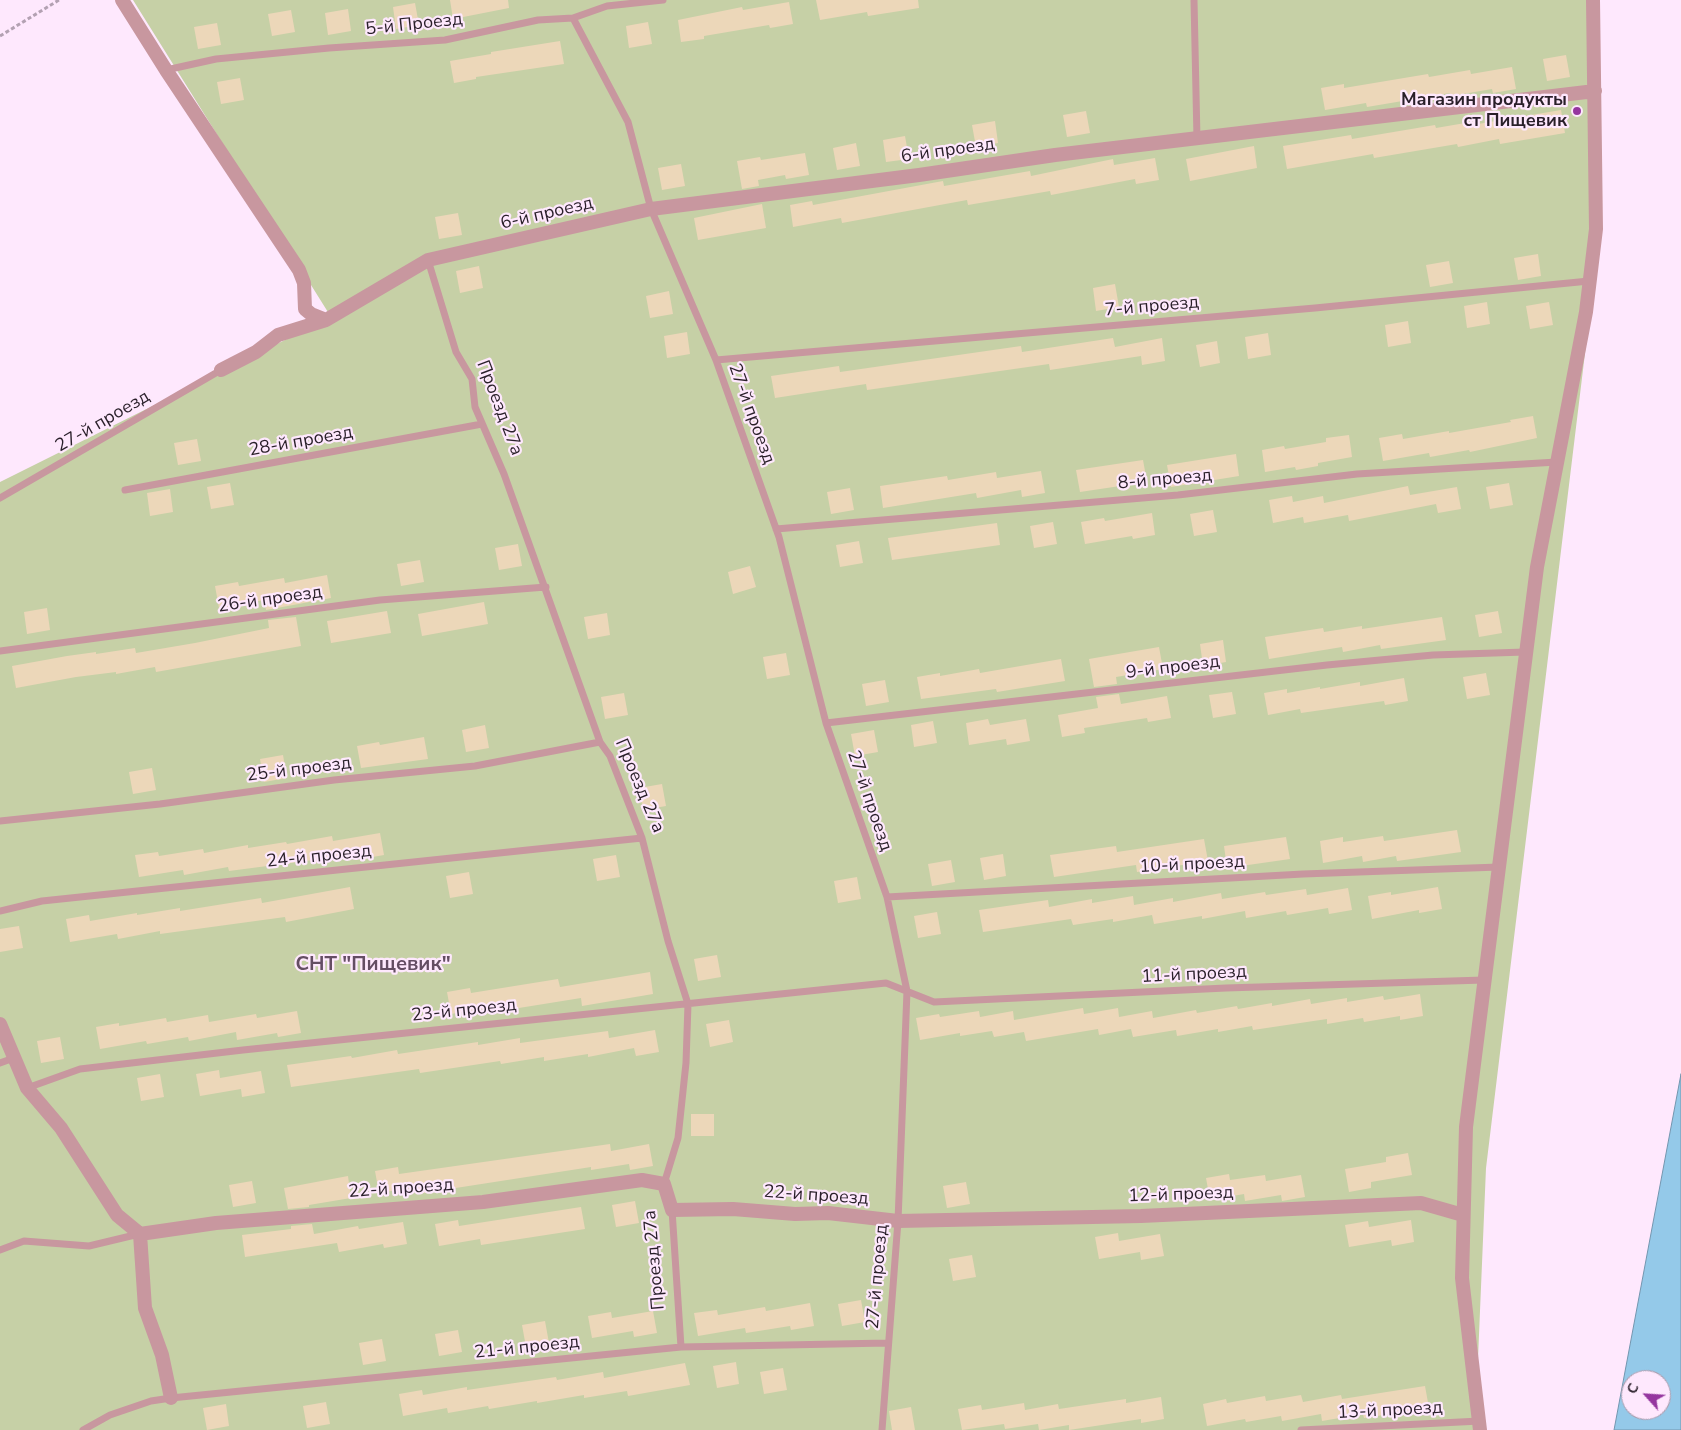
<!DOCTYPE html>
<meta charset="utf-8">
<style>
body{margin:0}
#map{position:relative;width:1681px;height:1430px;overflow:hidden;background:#fee8fd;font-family:"Nunito Sans",sans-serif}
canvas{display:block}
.north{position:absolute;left:1621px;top:1370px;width:50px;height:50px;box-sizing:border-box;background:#fee8fd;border:1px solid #a998a8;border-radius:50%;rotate:296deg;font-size:14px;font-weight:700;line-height:20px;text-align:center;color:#291f29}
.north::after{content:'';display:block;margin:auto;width:18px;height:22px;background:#95369f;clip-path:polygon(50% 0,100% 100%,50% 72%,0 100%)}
</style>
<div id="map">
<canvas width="1681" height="1430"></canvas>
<div class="north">С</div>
</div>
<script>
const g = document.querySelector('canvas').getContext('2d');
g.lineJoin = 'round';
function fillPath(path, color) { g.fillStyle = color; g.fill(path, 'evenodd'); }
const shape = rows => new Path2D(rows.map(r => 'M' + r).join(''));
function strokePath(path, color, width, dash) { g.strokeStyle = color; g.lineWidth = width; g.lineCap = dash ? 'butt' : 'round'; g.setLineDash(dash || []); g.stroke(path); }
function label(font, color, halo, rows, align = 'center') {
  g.font = font + ' "Nunito Sans",sans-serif'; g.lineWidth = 4.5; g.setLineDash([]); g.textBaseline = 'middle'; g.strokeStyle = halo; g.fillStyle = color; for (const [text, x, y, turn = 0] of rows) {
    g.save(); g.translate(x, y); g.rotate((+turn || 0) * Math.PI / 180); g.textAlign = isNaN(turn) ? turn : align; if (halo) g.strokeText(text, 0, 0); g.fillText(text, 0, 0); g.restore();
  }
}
fillPath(shape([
 [133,0,1598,0,1599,238,1486,1168,1475,1430,0,1430,0,482,331,317]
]), '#c6d0a6');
const water = shape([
 [1681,1074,1681,1430,1614,1430,1681,1074],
 [1631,1380,1661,1380,1661,1410,1631,1410,1631,1380]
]);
fillPath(water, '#94c9e9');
strokePath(water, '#7496af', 1);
fillPath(shape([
 [450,0,508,0,509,8,453,19],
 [816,0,918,0,919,8,868,16,867,12,820,20],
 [789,2,793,24,770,28,769,25,704,36,704,39,681,42,678,20,742,7,743,10],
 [415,3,419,25,396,29,393,7],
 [348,9,351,31,328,35,325,13],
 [291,10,295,32,272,36,268,14],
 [648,22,652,44,629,48,626,26],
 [217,23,221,45,198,49,194,27],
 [560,41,564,64,476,77,476,79,454,83,450,61,491,54,491,52],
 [1566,55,1570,77,1547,81,1543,59],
 [1512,67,1516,89,1493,93,1492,89,1451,96,1450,93,1367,107,1366,103,1325,110,1321,88,1344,84,1344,88,1428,74,1429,77,1470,70,1471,74],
 [240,78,244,100,221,104,217,82],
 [1561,110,1565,133,1500,144,1499,139,1458,147,1457,144,1374,158,1373,154,1287,169,1283,146,1351,135,1352,139,1435,125,1436,128,1477,121,1478,124],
 [1086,111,1090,133,1067,137,1063,115],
 [995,121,998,143,976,147,972,125],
 [905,136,909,159,886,162,883,140],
 [856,143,860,166,837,170,833,148],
 [1254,146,1257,168,1190,181,1186,159],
 [805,153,809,175,786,179,785,175,758,180,759,186,742,189,737,161,760,157,761,160],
 [1155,158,1159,180,1136,184,1135,179,1051,195,1050,191,968,205,967,200,842,223,841,218,793,227,790,205,812,201,813,205,943,181,944,186,1030,171,1031,176,1113,159,1114,165],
 [681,164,685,186,662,190,658,168],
 [762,204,766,228,698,240,694,218],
 [458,213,462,235,439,239,435,217],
 [1538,254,1541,276,1518,280,1514,258],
 [1449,261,1453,283,1430,287,1426,265],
 [479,266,483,288,460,293,456,271],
 [1115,284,1119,307,1096,311,1093,288],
 [669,291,673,314,650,318,646,296],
 [1487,302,1490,324,1467,328,1464,306],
 [1549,302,1553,325,1530,329,1526,306],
 [1408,321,1411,343,1388,347,1385,325],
 [687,332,690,354,667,358,664,336],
 [1268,333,1271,355,1248,359,1245,337],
 [1113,338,1115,347,1162,338,1165,361,1142,365,1141,356,1050,370,1049,364,867,390,866,384,775,398,771,376,839,366,840,372,1021,346,1022,352],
 [1217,341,1220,363,1200,367,1196,345],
 [1533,416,1537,438,1470,452,1469,450,1430,457,1429,453,1383,461,1379,438,1402,434,1403,439,1449,431,1449,433,1511,422,1510,420],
 [1349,435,1352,457,1318,463,1318,466,1296,470,1295,467,1265,472,1262,450,1284,446,1285,449,1326,442,1326,438],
 [197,439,201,461,178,465,174,443],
 [1236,454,1239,476,1171,487,1167,465],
 [1143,460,1147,482,1080,492,1076,470],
 [1041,471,1045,493,1022,497,1021,490,977,498,976,493,883,508,880,486,947,476,948,480,996,472,997,478],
 [230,483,234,505,211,509,207,487],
 [1509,483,1513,505,1490,509,1486,487],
 [1408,486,1410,495,1457,487,1461,509,1438,513,1436,504,1349,521,1348,515,1304,523,1303,517,1273,523,1269,500,1292,496,1293,502,1323,496,1324,503],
 [850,488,854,510,831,514,827,492],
 [170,489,173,512,150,516,147,493],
 [1213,510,1217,532,1194,536,1190,514],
 [1152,513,1155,535,1133,539,1132,536,1085,544,1081,522,1104,518,1105,521],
 [1053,522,1057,544,1034,548,1030,526],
 [997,523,1000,545,892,560,888,538],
 [859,541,863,563,840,567,836,545],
 [518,544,522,566,499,570,495,548],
 [420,560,424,582,401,586,397,564],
 [750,566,756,587,733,594,728,572],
 [327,575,331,598,266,610,264,600,219,608,215,586,238,582,239,586,284,578,285,583],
 [484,602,488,624,422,636,418,614],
 [47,608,50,630,27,634,24,612],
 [387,611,391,633,331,643,327,621],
 [1498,611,1502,633,1479,637,1475,615],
 [607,613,610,635,588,639,584,617],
 [296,617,301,646,156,672,155,667,116,674,116,672,76,677,16,688,12,666,67,656,96,652,96,654,135,648,136,653,195,643,269,628,268,620],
 [1442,617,1446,640,1381,649,1380,645,1343,652,1342,647,1269,659,1265,637,1323,628,1324,632,1362,626,1362,629],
 [1223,640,1226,662,1203,666,1200,644],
 [1159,647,1163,669,1116,677,1117,684,1094,687,1089,659],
 [786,653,790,675,767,679,763,657],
 [1061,659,1065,681,997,692,996,689,921,699,917,677,940,673,940,676,979,669,980,673],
 [1486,673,1490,695,1467,699,1463,677],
 [1404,678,1408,701,1385,705,1384,701,1301,713,1300,709,1268,715,1264,693,1287,689,1287,693,1320,687,1320,689,1360,682,1360,686],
 [885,680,889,702,866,706,862,684],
 [1232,692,1236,714,1213,718,1209,695],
 [624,693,628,715,605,719,601,697],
 [1119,694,1121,704,1167,696,1171,718,1148,722,1147,718,1084,728,1085,733,1062,737,1058,715,1098,708,1096,697],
 [988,719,990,725,1026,719,1030,741,1007,745,1006,739,969,745,966,723],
 [933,721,937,743,914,747,911,725],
 [485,725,489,748,466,752,462,730],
 [874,730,878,752,855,756,851,734],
 [424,737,428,759,361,768,357,746,379,742,380,745],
 [283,755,287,778,264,782,260,759],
 [152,768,156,790,133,794,129,772],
 [662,784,666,806,643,810,639,788],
 [1457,830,1461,852,1397,861,1396,856,1363,862,1362,856,1323,863,1320,841,1343,837,1343,842,1383,836,1384,841],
 [380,833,384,855,361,859,360,854,313,863,313,860,229,871,228,867,184,875,183,870,139,877,135,855,158,852,159,856,203,849,204,853,248,845,248,848,286,842,287,844,332,836,333,841],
 [1286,837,1290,859,1227,868,1224,846],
 [1204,839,1208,861,1137,872,1136,865,1054,877,1050,855,1116,846,1117,852],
 [1003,854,1006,876,984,880,980,858],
 [616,855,620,877,597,881,593,859],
 [951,860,955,882,932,886,928,864],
 [469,872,473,894,450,898,446,876],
 [857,877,861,899,838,903,834,881],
 [350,887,354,909,286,922,285,917,160,934,160,931,118,939,117,934,70,942,66,919,89,915,90,921,137,913,137,915,180,908,180,911,261,898,262,903],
 [1438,887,1442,909,1419,913,1419,910,1372,919,1368,896,1391,892,1391,895],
 [1348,888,1352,910,1329,914,1328,908,1287,915,1286,911,1246,918,1245,911,1202,919,1202,916,1154,924,1152,915,1113,922,1113,919,1073,925,1071,919,983,932,979,910,1048,900,1049,907,1092,899,1092,903,1133,896,1134,905,1173,898,1173,902,1221,893,1222,899,1265,892,1266,895,1306,889,1307,895],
 [937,912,941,934,918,938,914,916],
 [19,926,23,948,0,952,0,929],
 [717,955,721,977,698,981,694,959],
 [650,972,653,994,582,1006,581,998,494,1012,493,1007,451,1014,447,992,470,988,471,993,558,979,560,987],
 [1420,994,1423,1016,1400,1020,1400,1016,1364,1022,1363,1018,1327,1024,1327,1019,1253,1030,1252,1026,1218,1032,1218,1029,1177,1036,1176,1030,1133,1037,1131,1029,1099,1035,1098,1029,1026,1041,1024,1032,994,1037,992,1031,960,1036,960,1033,920,1040,916,1018,939,1014,940,1017,979,1011,980,1017,1013,1011,1014,1020,1083,1008,1084,1014,1118,1008,1119,1017,1152,1011,1153,1018,1196,1010,1197,1013,1237,1006,1238,1009,1272,1003,1272,1006,1310,999,1311,1004,1347,998,1347,1002,1383,996,1384,1000],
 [297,1011,301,1033,278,1037,277,1033,237,1040,236,1032,189,1041,188,1037,147,1044,146,1041,100,1049,96,1027,119,1023,119,1026,166,1018,167,1022,208,1015,209,1022,256,1014,257,1018],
 [729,1020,733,1042,710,1047,706,1024],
 [655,1030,659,1052,636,1056,634,1048,588,1057,588,1054,544,1061,544,1057,501,1064,500,1061,420,1073,419,1069,291,1087,287,1065,351,1056,352,1058,397,1050,398,1054,478,1042,478,1045,520,1038,520,1043,608,1031,609,1038],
 [60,1037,64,1059,41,1063,37,1041],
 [219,1070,220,1078,261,1071,265,1093,242,1097,241,1089,200,1096,196,1074],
 [160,1074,164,1097,141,1101,137,1078],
 [691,1114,714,1114,714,1136,691,1136],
 [610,1144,611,1151,649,1144,653,1166,630,1170,629,1164,591,1170,591,1167,417,1194,416,1187,379,1193,375,1171,398,1167,399,1174],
 [1408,1153,1412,1175,1371,1182,1371,1188,1349,1192,1345,1169,1386,1162,1386,1157],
 [1229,1174,1230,1180,1265,1175,1266,1181,1301,1175,1305,1197,1282,1201,1281,1195,1245,1201,1244,1194,1210,1200,1206,1178],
 [348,1176,351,1198,309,1205,309,1207,288,1209,284,1188],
 [252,1181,256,1203,233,1207,229,1185],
 [966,1182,970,1204,947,1208,943,1186],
 [635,1201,639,1223,616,1227,612,1205],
 [581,1207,585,1229,481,1245,480,1239,439,1246,435,1224,458,1220,459,1226],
 [1411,1220,1414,1242,1392,1246,1391,1240,1349,1247,1345,1225,1368,1221,1369,1227],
 [403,1222,407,1244,384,1248,383,1244,339,1252,337,1243,245,1257,242,1235,291,1229,291,1226,312,1224,314,1234,358,1226,359,1229],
 [1118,1233,1119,1241,1160,1234,1164,1256,1141,1260,1140,1252,1099,1259,1095,1237],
 [972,1255,976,1277,953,1281,949,1259],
 [861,1300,865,1322,842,1326,838,1304],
 [810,1303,814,1326,791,1330,790,1326,746,1333,745,1328,698,1336,694,1313,717,1310,718,1315,765,1307,766,1311],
 [653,1311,657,1333,634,1337,633,1331,592,1338,588,1316,611,1312,612,1318],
 [545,1321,549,1343,526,1347,522,1325],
 [458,1330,462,1352,439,1356,435,1334],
 [382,1339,386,1361,363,1365,359,1343],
 [736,1362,739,1384,717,1388,713,1366],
 [685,1363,690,1385,628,1396,627,1391,584,1398,584,1395,537,1403,537,1401,489,1409,488,1406,448,1413,447,1408,403,1416,399,1394,422,1390,423,1395,467,1387,467,1390,556,1377,557,1380,603,1372,604,1378],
 [783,1368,787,1390,764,1394,760,1372],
 [1425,1386,1429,1408,1364,1418,1363,1414,1322,1421,1321,1414,1282,1421,1281,1416,1246,1422,1245,1419,1207,1426,1203,1404,1226,1399,1227,1403,1265,1396,1266,1401,1301,1395,1303,1402,1341,1395,1342,1399],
 [1161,1397,1164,1419,1141,1423,1141,1419,1069,1430,1069,1425,1039,1430,1038,1424,1005,1429,1004,1424,962,1430,958,1409,981,1405,982,1410,1024,1403,1025,1410,1058,1404,1059,1409,1126,1399,1126,1403],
 [326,1402,330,1424,307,1428,303,1406],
 [226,1404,229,1426,207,1430,203,1408],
 [911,1407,915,1430,892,1430,889,1411]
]), '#ecd7b9');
strokePath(shape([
 [0,36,59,0]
]), '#b3a1b2', 3, [4, 2.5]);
strokePath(shape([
 [1194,0,1197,139],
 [573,18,628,122,651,209,716,360,779,537,826,723,887,897,907,991,898,1221,882,1430],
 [166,70,216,59,329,48,445,40,538,20,573,18,607,6,663,0],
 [428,260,456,352,472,379,475,407,504,474,600,742,610,756,642,838,668,941,688,1004,686,1063,678,1138,664,1184],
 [716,360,1315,308,1589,281],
 [125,490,482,424],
 [0,498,221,370],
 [776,529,1178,495,1357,474,1557,462],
 [0,651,380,600,546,587],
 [826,723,1327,665,1433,655,1525,652],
 [0,821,160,804,334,780,475,766,600,742],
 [887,897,1303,874,1499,867],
 [0,911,42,901,642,838],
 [0,1063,11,1059,15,1063],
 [27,1088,80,1069,243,1050,886,983,934,1002,1226,988,1484,980],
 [672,1210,681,1347],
 [0,1250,24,1241,89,1246,139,1234],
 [83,1430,110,1415,151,1401,171,1398,681,1347,888,1343],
 [1301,1430,1480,1421]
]), '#c8979f', 7);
strokePath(shape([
 [122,0,166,70,299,270,304,283,305,309,311,314,326,320,278,335,256,352,221,370],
 [326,320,428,260,651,209,919,175,1055,155,1595,91],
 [0,1024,27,1088,61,1128,117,1215,140,1234,145,1308,162,1355,171,1398],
 [140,1234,216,1223,483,1202,642,1180,664,1184,672,1210,733,1209,795,1214,828,1213,898,1221,1141,1216,1421,1203,1463,1215],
 [1480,1430,1462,1278,1466,1127,1537,567,1586,312,1596,229,1593,0]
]), '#c8979f', 14);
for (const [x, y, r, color] of [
 [1577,111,5,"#95369f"]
]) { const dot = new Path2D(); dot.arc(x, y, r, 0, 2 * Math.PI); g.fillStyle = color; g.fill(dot); strokePath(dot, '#fee8fd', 2); }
label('18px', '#291f29', '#fee8fd', [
 ["5-й Проезд",414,25,-6],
 ["6-й проезд",948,151,-8],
 ["6-й проезд",547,214,-13],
 ["7-й проезд",1152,307,-5],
 ["Проезд 27а",499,408,69],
 ["27-й проезд",751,414,70],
 ["27-й проезд",103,422,-30],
 ["28-й проезд",301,442,-10],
 ["8-й проезд",1165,480,-5],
 ["26-й проезд",270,600,-8],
 ["9-й проезд",1173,668,-7],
 ["25-й проезд",299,770,-7],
 ["Проезд 27а",639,786,67],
 ["27-й проезд",869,801,71],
 ["24-й проезд",319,857,-6],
 ["10-й проезд",1192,865,-3],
 ["11-й проезд",1194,975,-3],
 ["23-й проезд",464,1011,-6],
 ["22-й проезд",401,1189,-4],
 ["12-й проезд",1181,1195,-2],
 ["22-й проезд",816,1196,4],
 ["Проезд 27а",655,1260,-95],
 ["27-й проезд",878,1277,-85],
 ["21-й проезд",527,1348,-6],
 ["13-й проезд",1390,1411,-3]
]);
label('bold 18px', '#291f29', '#fee8fd', [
 ["Магазин продукты",1567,101],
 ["ст Пищевик",1567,122]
], 'right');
label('bold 20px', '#644d63', '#fee8fd', [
 ["СНТ \"Пищевик\"",373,965]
]);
</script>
